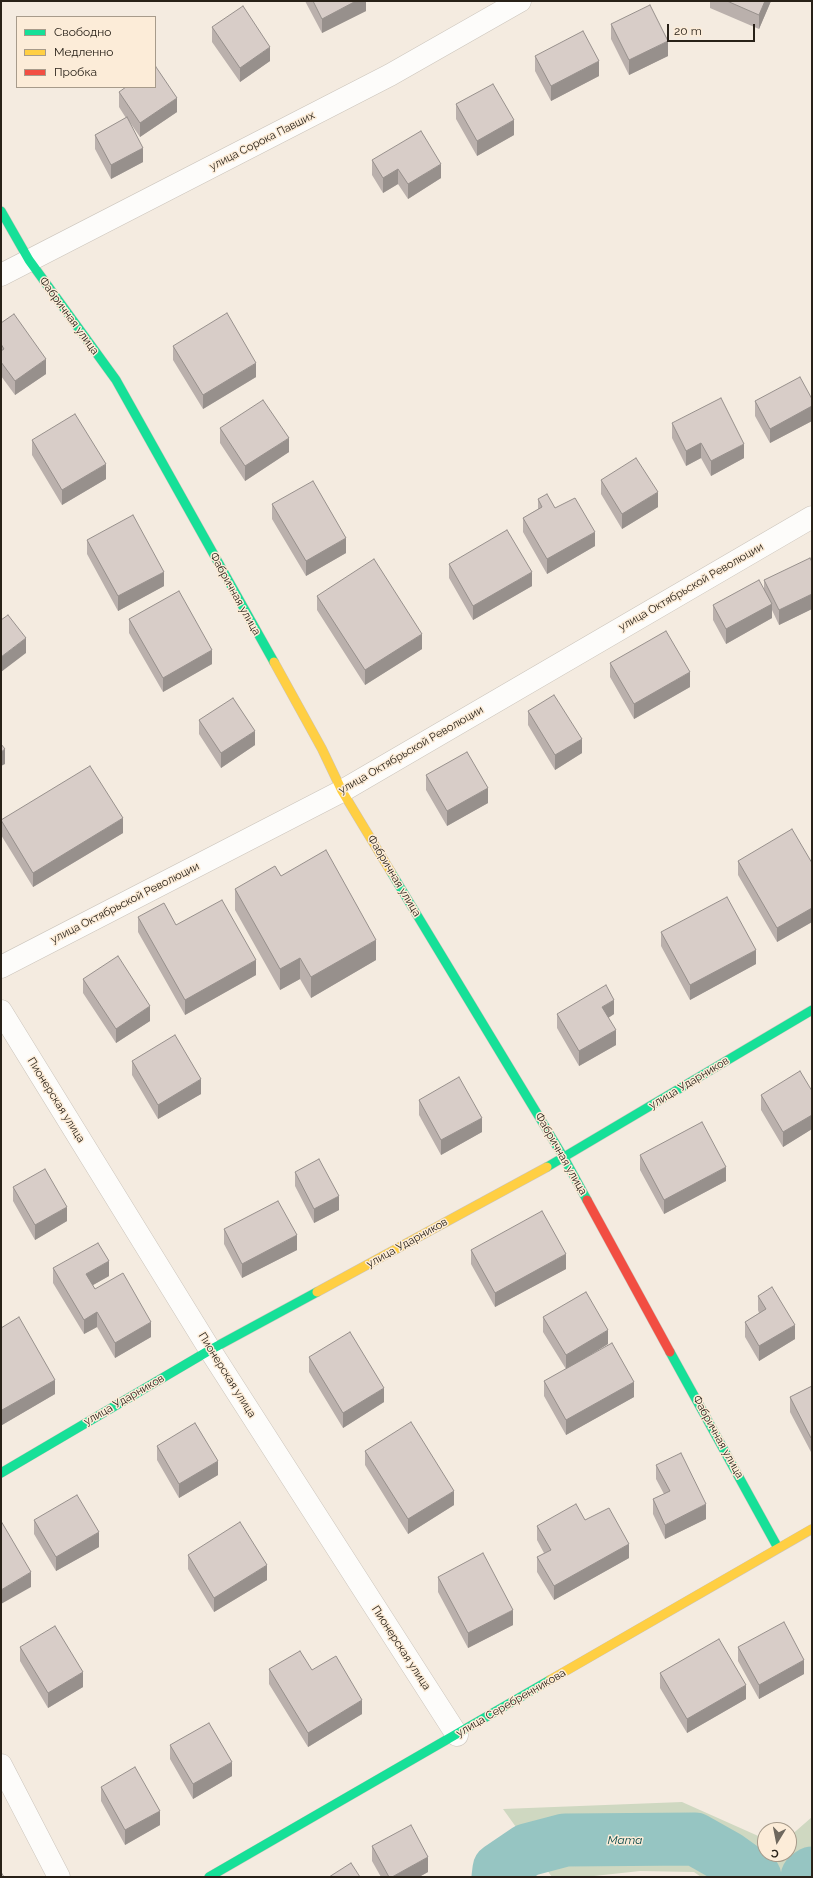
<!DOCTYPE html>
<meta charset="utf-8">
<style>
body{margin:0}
#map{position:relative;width:813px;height:1878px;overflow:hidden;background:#f4ebe0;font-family:Raleway,sans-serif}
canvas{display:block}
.frame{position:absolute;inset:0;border:2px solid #282118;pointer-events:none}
.legend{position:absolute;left:16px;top:16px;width:140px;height:72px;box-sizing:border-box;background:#fcecd8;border:1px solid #a79b8b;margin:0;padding:5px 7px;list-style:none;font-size:12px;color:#282118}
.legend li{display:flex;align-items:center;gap:8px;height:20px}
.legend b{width:20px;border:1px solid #a79b8b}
.north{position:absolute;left:757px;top:1822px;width:40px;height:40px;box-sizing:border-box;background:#fcecd8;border:1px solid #a79b8b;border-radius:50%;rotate:190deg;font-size:11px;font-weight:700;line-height:16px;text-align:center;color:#282118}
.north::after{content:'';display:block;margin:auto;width:14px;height:18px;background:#6f685e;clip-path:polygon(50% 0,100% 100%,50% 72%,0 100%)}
.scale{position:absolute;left:667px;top:24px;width:88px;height:18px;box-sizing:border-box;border:2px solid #282118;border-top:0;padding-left:5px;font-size:12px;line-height:14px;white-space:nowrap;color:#282118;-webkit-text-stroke:3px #fcecd8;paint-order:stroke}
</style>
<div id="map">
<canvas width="813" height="1878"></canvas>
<div class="frame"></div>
<ul class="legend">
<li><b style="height:5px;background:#16e098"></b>Свободно</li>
<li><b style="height:5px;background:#ffcf43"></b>Медленно</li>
<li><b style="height:5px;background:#f24e42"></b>Пробка</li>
</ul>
<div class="north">С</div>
<div class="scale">20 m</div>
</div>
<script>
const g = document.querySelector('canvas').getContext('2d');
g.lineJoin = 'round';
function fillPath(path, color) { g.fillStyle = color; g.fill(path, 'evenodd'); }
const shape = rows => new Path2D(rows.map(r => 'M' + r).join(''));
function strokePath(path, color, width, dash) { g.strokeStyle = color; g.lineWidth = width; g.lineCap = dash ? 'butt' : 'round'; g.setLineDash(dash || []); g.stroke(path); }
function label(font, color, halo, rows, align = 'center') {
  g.font = font + ' Raleway,sans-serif'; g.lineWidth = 3; g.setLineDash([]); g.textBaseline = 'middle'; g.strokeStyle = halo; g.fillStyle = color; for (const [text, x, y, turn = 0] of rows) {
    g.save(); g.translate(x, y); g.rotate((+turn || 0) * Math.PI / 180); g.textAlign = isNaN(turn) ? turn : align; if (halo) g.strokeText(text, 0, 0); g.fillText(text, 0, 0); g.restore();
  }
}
fillPath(shape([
 [682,1802,765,1839,765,1854,789,1854,789,1837,812,1817,812,1877,701,1877,694,1872,640,1871,585,1877,552,1877,503,1809]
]), '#cfd8c1');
strokePath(shape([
 [498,1877,499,1869,527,1850,565,1840,695,1839,727,1857,755,1877],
 [807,1877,812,1873]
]), '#96c5c2', 53);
const street = shape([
 [1,275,390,75,520,1],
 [1,967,342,791,812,517],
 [1,1011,210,1350,457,1735],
 [1,1765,59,1877]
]);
const fast = shape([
 [1,211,29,260,116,380,274,662],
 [391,872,564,1158,587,1200],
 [547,1167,812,1010],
 [670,1352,778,1548],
 [1,1473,210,1350,317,1292],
 [209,1877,550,1680]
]);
const slow = shape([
 [274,662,322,749,342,791,391,872],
 [317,1292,547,1167],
 [550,1680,812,1529]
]);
const jam = shape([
 [587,1200,670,1352]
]);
strokePath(street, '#cbc4bb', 23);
strokePath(fast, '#cbc4bb', 10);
strokePath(slow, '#cbc4bb', 10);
strokePath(jam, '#cbc4bb', 10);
strokePath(street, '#fdfcfa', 22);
strokePath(fast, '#16e098', 9);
strokePath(slow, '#ffcf43', 9);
strokePath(jam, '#f24e42', 9);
fillPath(shape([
 [305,1,366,1,366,11,322,33],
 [710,1,771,1,759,29,710,8],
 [611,24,668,56,629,75,611,39],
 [212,27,270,61,240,82,212,42],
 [535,56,599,76,551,101,535,71],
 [119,92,177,112,140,137,129,121,143,162,111,179,95,149,95,135,126,118,119,107],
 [456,104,514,135,477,156,456,119],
 [372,160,441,178,408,199,398,184,383,193,372,175],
 [1,323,46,374,15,395,1,376],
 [173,346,256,377,203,409,173,360],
 [812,399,812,421,770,443,755,416,755,401],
 [672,423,744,458,711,476,701,458,686,466,672,438],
 [220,428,289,452,245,481,220,443],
 [32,440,106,479,62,505,32,455],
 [601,480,658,507,622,529,601,494],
 [538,499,595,546,547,574,523,532,523,518,538,509],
 [272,504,346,553,306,576,272,519],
 [87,540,164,586,118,611,87,554],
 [812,562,812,609,779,625,772,610,772,618,726,644,713,620,713,605,764,590,764,580],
 [449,564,532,586,473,620,449,578],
 [317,596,422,649,365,685,317,610],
 [129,619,212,664,163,692,129,633],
 [610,663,690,687,634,719,610,677],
 [528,711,582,753,555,770,528,725],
 [199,720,255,745,221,768,199,734],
 [426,775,488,803,447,826,426,790],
 [1,820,123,833,33,887,1,835],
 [738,861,812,863,812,922,777,942,738,875],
 [281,876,376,960,311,998,300,979,280,990,235,910,235,889],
 [138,917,176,925,256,975,185,1015,138,932],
 [661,932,756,964,690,1000,661,946],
 [83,979,150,1021,116,1043,83,993],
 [557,1014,614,1014,608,1018,616,1045,579,1066,557,1028],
 [132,1061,201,1094,158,1119,132,1075],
 [812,1091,812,1129,783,1147,761,1110,761,1095],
 [419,1100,482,1132,441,1155,419,1115],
 [640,1155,726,1181,664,1214,640,1170],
 [295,1172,339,1210,314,1223,295,1186],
 [13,1187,67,1221,35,1240,13,1201],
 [224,1229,297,1250,242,1278,224,1244],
 [471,1250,566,1269,495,1307,471,1264],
 [53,1268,109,1276,93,1285,95,1289,151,1337,115,1358,97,1327,84,1334,53,1283],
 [758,1296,795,1339,759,1361,745,1337,745,1322,759,1313,758,1310],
 [543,1317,608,1344,575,1364,634,1397,566,1435,544,1396,544,1381,566,1369,543,1332],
 [1,1328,55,1394,2,1425,1,1423],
 [309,1357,384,1402,343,1428,309,1372],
 [812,1386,811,1452,790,1412,790,1397],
 [157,1446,218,1475,179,1498,157,1460],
 [365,1451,454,1505,408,1534,365,1465],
 [656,1465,706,1519,665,1539,653,1514,653,1499,664,1494,656,1479],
 [34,1520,99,1547,56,1571,34,1534],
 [585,1520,629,1558,554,1600,537,1572,537,1557,544,1553,537,1540,537,1526],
 [188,1555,267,1580,214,1612,188,1569],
 [438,1577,513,1625,468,1648,438,1592],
 [20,1647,83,1687,48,1708,20,1661],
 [738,1647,804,1674,759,1699,738,1661],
 [269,1669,312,1670,362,1714,308,1747,269,1684],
 [660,1673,746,1699,687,1733,660,1688],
 [170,1745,232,1776,193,1799,170,1759],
 [101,1787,160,1825,125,1845,101,1801],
 [372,1846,428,1872,419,1877,381,1877,372,1861]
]), '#bab0ac');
fillPath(shape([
 [356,1,366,1,366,11,322,33,322,19],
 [765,1,771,1,759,29,759,15],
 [668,41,668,56,629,75,629,60],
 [270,47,270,61,240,82,240,68],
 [599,61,599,76,551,101,551,86],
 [177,98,177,112,140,137,140,123],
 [514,120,514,135,477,156,477,141],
 [143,148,143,162,111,179,111,165],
 [441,164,441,178,408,199,408,184],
 [398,169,398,184,383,193,383,178],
 [46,359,46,374,15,395,15,381],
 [256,363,256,377,203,409,203,395],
 [812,406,812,421,770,443,770,429],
 [289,438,289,452,245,481,245,466],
 [701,443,701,458,686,466,686,451],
 [744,444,744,458,711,476,711,461],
 [106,464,106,479,62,505,62,490],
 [658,492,658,507,622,529,622,514],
 [595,532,595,546,547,574,547,559],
 [346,538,346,553,306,576,306,561],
 [164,572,164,586,118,611,118,596],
 [532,572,532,586,473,620,473,606],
 [812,594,812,609,779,625,779,610],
 [772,604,772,618,726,644,726,629],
 [422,634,422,649,365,685,365,670],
 [26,638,26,653,1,672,1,657],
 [212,650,212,664,163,692,163,678],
 [690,672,690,687,634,719,634,704],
 [255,731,255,745,221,768,221,753],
 [582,739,582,753,555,770,555,755],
 [5,749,5,764,1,766,1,752],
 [488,788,488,803,447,826,447,811],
 [123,818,123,833,33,887,33,873],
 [812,908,812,922,777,942,777,928],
 [376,940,376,960,311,998,311,977],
 [756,950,756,964,690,1000,690,985],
 [300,958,300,979,280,990,280,969],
 [256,960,256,975,185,1015,185,1000],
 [614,1000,614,1014,602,1022,602,1007],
 [150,1006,150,1021,116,1043,116,1029],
 [616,1030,616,1045,579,1066,579,1051],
 [201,1079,201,1094,158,1119,158,1105],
 [812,1115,812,1129,783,1147,783,1132],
 [482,1118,482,1132,441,1155,441,1140],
 [726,1167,726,1181,664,1214,664,1200],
 [339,1196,339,1210,314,1223,314,1209],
 [67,1207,67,1221,35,1240,35,1225],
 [297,1235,297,1250,242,1278,242,1264],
 [566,1254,566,1269,495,1307,495,1293],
 [109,1261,109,1276,86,1289,86,1274],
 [97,1312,97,1327,84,1334,84,1320],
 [151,1322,151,1337,115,1358,115,1343],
 [795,1325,795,1339,759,1361,759,1346],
 [608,1330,608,1344,566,1370,566,1355],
 [55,1380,55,1394,2,1425,2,1410],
 [634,1382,634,1397,566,1435,566,1420],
 [384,1388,384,1402,343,1428,343,1413],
 [812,1437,812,1452,811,1452,811,1438],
 [218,1461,218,1475,179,1498,179,1484],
 [454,1491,454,1505,408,1534,408,1519],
 [706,1504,706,1519,665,1539,665,1525],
 [99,1532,99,1547,56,1571,56,1557],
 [629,1544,629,1558,554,1600,554,1586],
 [267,1565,267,1580,214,1612,214,1598],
 [31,1572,31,1587,1,1604,1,1590],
 [513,1610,513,1625,468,1648,468,1633],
 [804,1660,804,1674,759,1699,759,1685],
 [83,1672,83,1687,48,1708,48,1693],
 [746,1685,746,1699,687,1733,687,1719],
 [362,1700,362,1714,308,1747,308,1733],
 [232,1762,232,1776,193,1799,193,1784],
 [160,1811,160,1825,125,1845,125,1830],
 [428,1857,428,1872,419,1877,392,1877]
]), '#97908c');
const building = shape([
 [313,1,356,1,322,19,313,1],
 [727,1,765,1,759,15,727,1],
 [650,5,668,41,629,60,611,24,650,5],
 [243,6,270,47,240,68,212,27,243,6],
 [583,31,599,61,551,86,535,56,583,31],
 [156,67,177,98,140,123,119,92,126,87,155,87,155,68,156,67],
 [493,84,514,120,477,141,456,104,493,84],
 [127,117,143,148,111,165,95,135,127,117],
 [421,131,441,164,408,184,398,169,383,178,372,160,421,131],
 [227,313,256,363,203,395,173,346,227,313],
 [14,314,46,359,15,381,1,362,1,351,4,349,1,344,1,323,14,314],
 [800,377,812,399,812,406,770,429,755,401,800,377],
 [721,398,744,444,711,461,701,443,686,451,672,423,721,398],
 [263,400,289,438,245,466,220,428,263,400],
 [75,414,106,464,62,490,32,440,75,414],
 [636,458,658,492,622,514,601,480,636,458],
 [313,481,346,538,306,561,272,504,313,481],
 [547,494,555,508,575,498,595,532,547,559,523,518,542,507,538,499,547,494],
 [133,515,164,572,118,596,87,540,133,515],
 [507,530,532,572,473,606,449,564,507,530],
 [810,558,812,562,812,594,779,610,764,580,810,558],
 [374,559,422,634,365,670,317,596,374,559],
 [759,580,772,604,726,629,713,605,759,580],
 [179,591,212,650,163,678,129,619,179,591],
 [8,615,26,638,1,657,1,620,8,615],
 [666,631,690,672,634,704,610,663,666,631],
 [554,695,582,739,555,755,528,711,554,695],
 [233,698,255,731,221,753,199,720,233,698],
 [1,744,5,749,1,752,1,744],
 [467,752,488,788,447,811,426,775,467,752],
 [90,766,123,818,33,873,1,820,90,766],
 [792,829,812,863,812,908,777,928,738,861,792,829],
 [326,850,376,940,311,977,300,958,280,969,235,889,275,866,281,876,326,850],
 [727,897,756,950,690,985,661,932,727,897],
 [222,900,256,960,185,1000,138,917,164,903,176,925,222,900],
 [118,956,150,1006,116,1029,83,979,118,956],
 [606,985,614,1000,602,1007,616,1030,579,1051,557,1014,606,985],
 [175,1035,201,1079,158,1105,132,1061,175,1035],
 [800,1071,812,1091,812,1115,783,1132,761,1095,800,1071],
 [459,1077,482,1118,441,1140,419,1100,459,1077],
 [702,1122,726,1167,664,1200,640,1155,702,1122],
 [319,1159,339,1196,314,1209,295,1172,319,1159],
 [45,1169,67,1207,35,1225,13,1187,45,1169],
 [278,1201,297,1235,242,1264,224,1229,278,1201],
 [542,1211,566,1254,495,1293,471,1250,542,1211],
 [98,1243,109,1261,86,1274,95,1289,123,1273,151,1322,115,1343,97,1312,84,1320,53,1268,98,1243],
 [772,1287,795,1325,759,1346,745,1322,766,1309,758,1296,772,1287],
 [586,1292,608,1330,566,1355,543,1317,586,1292],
 [19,1317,55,1380,2,1410,1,1408,1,1328,19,1317],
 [350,1332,384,1388,343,1413,309,1357,350,1332],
 [612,1343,634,1382,566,1420,544,1381,612,1343],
 [812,1386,812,1437,811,1438,790,1397,812,1386],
 [411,1422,454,1491,408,1519,365,1451,411,1422],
 [195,1423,218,1461,179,1484,157,1446,195,1423],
 [681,1453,706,1504,665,1525,653,1499,670,1491,656,1465,681,1453],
 [77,1495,99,1532,56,1557,34,1520,77,1495],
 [576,1504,585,1520,609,1508,629,1544,554,1586,537,1557,551,1550,537,1526,576,1504],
 [1,1521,31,1572,1,1590,1,1521],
 [240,1522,267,1565,214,1598,188,1555,240,1522],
 [483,1553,513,1610,468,1633,438,1577,483,1553],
 [784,1622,804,1660,759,1685,738,1647,784,1622],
 [55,1626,83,1672,48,1693,20,1647,55,1626],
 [719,1639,746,1685,687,1719,660,1673,719,1639],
 [300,1651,312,1670,336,1656,362,1700,308,1733,269,1669,300,1651],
 [209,1723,232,1762,193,1784,170,1745,209,1723],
 [135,1767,160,1811,125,1830,101,1787,135,1767],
 [411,1825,428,1857,392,1877,389,1877,372,1846,411,1825],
 [351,1863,360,1877,329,1877,351,1863],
 [1,1872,4,1877,1,1877,1,1872]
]);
fillPath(building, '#d8cdc8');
strokePath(building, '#97908c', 1);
label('11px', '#282118', '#fcecd8', [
 ["улица Сорока Павших",262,141,-27],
 ["Фабричная улица",69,316,54],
 ["улица Октябрьской Революции",691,587,-30],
 ["Фабричная улица",235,594,61],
 ["улица Октябрьской Революции",411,750,-30],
 ["Фабричная улица",394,876,59],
 ["улица Октябрьской Революции",125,903,-27],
 ["улица Ударников",689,1083,-31],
 ["Пионерская улица",56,1100,58],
 ["Фабричная улица",561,1154,60],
 ["улица Ударников",407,1243,-29],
 ["Пионерская улица",227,1375,58],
 ["улица Ударников",124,1400,-30],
 ["Фабричная улица",718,1437,61],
 ["Пионерская улица",401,1648,57],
 ["улица Серебренникова",511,1703,-30]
]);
label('italic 12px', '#0a4c4c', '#fcecd8', [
 ["Мата",625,1840]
]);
</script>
